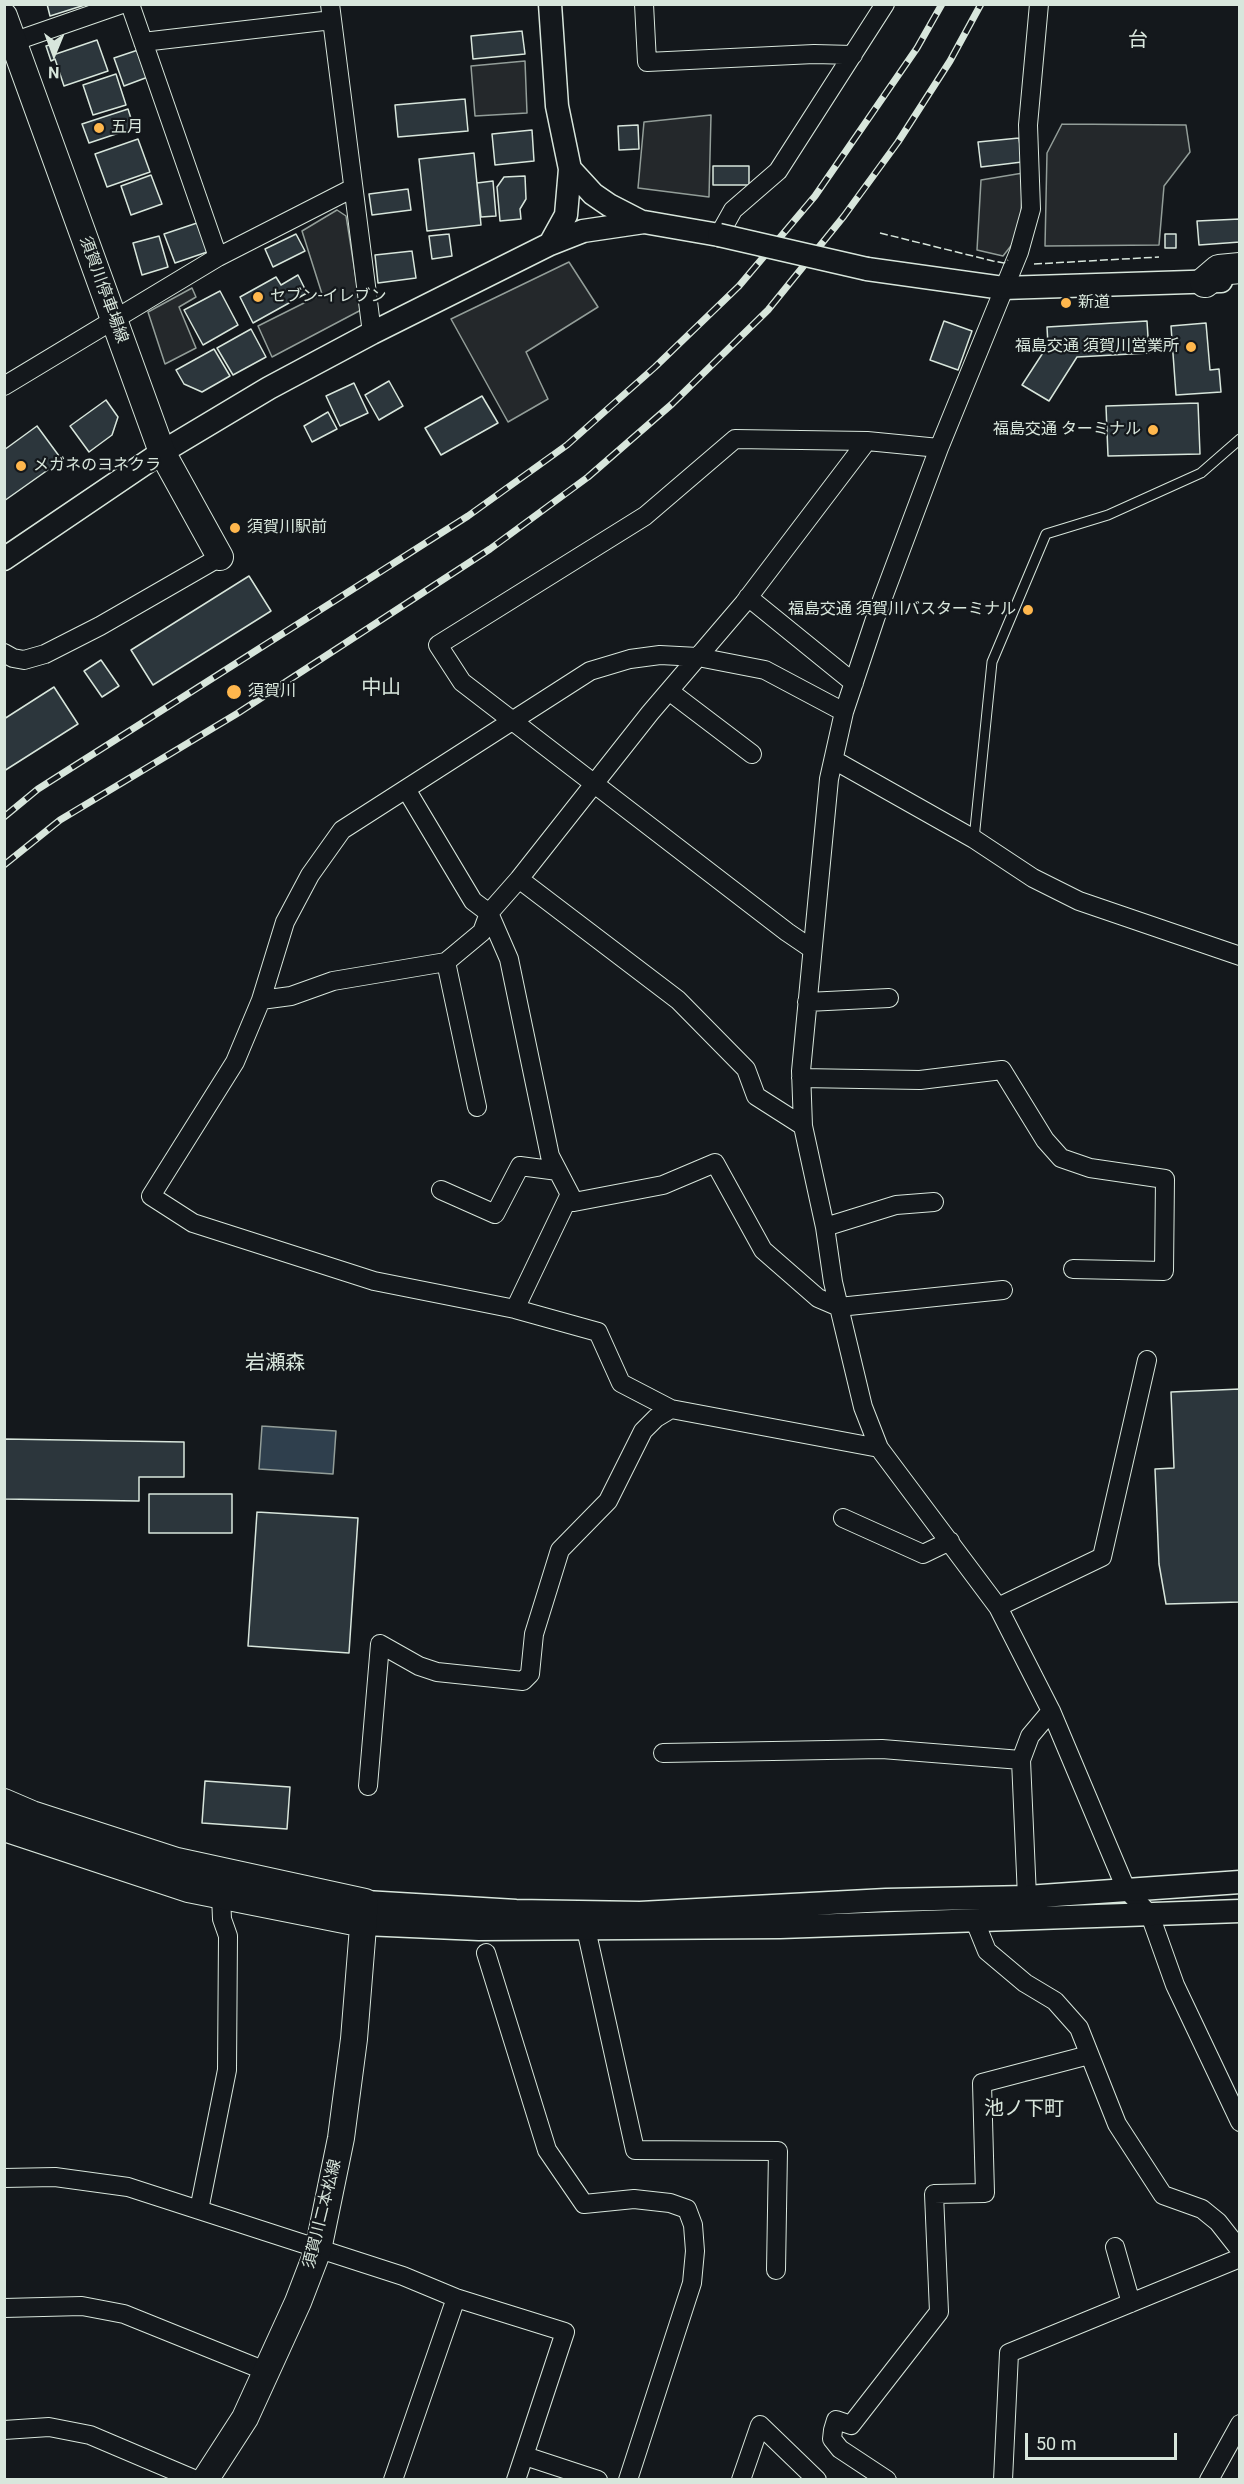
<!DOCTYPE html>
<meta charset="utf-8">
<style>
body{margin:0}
#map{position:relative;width:1244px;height:2484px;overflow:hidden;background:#14181c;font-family:Roboto,sans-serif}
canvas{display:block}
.frame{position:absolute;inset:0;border:6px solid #d8e6dc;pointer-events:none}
.north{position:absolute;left:24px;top:24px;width:60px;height:60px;-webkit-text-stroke:4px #14181c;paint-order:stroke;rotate:181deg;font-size:16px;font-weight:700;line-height:24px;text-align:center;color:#d8e6dc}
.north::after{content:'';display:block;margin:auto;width:21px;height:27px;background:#d8e6dc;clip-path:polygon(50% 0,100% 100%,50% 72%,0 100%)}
.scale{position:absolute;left:1025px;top:2433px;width:152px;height:27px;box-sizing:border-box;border:3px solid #d8e6dc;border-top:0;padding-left:8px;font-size:18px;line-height:21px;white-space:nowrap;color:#d8e6dc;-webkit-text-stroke:4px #14181c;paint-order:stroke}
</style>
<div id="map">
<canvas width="1244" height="2484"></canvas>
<div class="frame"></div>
<div class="north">N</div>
<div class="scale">50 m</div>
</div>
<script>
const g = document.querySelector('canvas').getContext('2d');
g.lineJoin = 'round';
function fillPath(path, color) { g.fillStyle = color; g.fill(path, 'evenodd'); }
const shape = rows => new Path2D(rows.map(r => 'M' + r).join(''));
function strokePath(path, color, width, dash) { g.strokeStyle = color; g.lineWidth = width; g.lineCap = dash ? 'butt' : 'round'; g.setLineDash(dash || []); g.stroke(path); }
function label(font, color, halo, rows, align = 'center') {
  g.font = font + ' Roboto,"Noto Sans JP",sans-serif'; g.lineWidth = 4.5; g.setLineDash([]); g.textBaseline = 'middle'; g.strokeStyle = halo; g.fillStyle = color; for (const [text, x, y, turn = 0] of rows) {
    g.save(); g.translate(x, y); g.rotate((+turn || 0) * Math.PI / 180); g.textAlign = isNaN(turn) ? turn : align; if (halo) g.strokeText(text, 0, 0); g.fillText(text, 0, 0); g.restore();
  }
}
const parking = shape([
 [525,61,527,113,475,116,471,66,525,61],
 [711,115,709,197,638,188,644,122,711,115],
 [1062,124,1186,125,1190,152,1164,186,1159,245,1045,246,1047,153,1062,124],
 [1023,173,1021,214,1014,242,1003,256,977,250,981,180,1023,173],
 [337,210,346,216,361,310,272,357,258,326,322,294,302,231,337,210],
 [569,262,598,307,526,352,548,399,508,422,451,319,569,262],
 [192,288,196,297,179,307,196,348,165,364,148,312,192,288]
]);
fillPath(parking, '#24282b');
strokePath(parking, '#939e99', 1.5);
const water = shape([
 [262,1426,336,1431,333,1474,259,1469,262,1426]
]);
fillPath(water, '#2f3f4d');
strokePath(water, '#939e99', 1.5);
const building = shape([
 [47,4,88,4,50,16,47,4],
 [522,31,525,54,473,59,471,36,522,31],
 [97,40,108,71,64,86,55,59,51,61,46,46,53,44,56,54,97,40],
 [138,50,148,77,124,86,114,58,138,50],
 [116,74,126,105,93,115,83,85,116,74],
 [465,99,468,131,398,137,395,105,465,99],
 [128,109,134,128,89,143,82,124,128,109],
 [638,125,639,149,619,150,618,126,638,125],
 [532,130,534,161,495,165,492,134,532,130],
 [1019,138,1022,162,981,167,978,142,1019,138],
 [138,139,150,172,107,187,95,154,138,139],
 [474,153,481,225,427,231,419,159,474,153],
 [713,166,749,166,749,185,713,185,713,166],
 [151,175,162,204,131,215,121,186,151,175],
 [525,176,526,199,520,209,521,219,500,221,497,187,504,177,525,176],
 [493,181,496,216,481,217,477,183,493,181],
 [408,189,411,210,372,215,369,194,408,189],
 [1240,219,1240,242,1199,245,1197,221,1240,219],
 [200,222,210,251,175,263,164,234,200,222],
 [296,234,305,251,273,267,265,249,296,234],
 [449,234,452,256,432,259,429,236,449,234],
 [1165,234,1176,234,1176,248,1165,248,1165,234],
 [159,236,168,267,142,275,133,243,159,236],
 [412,251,416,278,378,283,375,255,412,251],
 [298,275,307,293,253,323,240,297,276,277,281,285,298,275],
 [220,291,238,325,203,345,184,310,220,291],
 [944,321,972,331,958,370,930,360,944,321],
 [1147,321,1149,353,1077,357,1049,401,1022,385,1048,345,1047,327,1147,321],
 [1206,323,1210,370,1219,369,1221,392,1176,395,1171,326,1206,323],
 [251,329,266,357,233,375,217,348,251,329],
 [214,349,230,376,202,392,184,384,176,370,214,349],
 [389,381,403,406,379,420,365,395,389,381],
 [354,383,368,413,340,426,326,396,354,383],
 [482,396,498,423,441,455,425,428,482,396],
 [106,400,118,417,112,435,89,452,70,426,106,400],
 [1198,403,1200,454,1108,456,1106,406,1198,403],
 [328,412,337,429,312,442,304,426,328,412],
 [37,426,62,460,4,501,4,450,37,426],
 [249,576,271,611,153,685,131,650,249,576],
 [101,660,119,686,102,697,84,671,101,660],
 [54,687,78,724,4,771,4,719,54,687],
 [1240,1389,1240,1602,1166,1604,1159,1564,1155,1469,1174,1468,1171,1392,1240,1389],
 [4,1439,184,1442,184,1477,139,1477,139,1501,4,1499,4,1439],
 [149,1494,232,1494,232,1533,149,1533,149,1494],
 [257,1512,358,1518,349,1653,248,1646,257,1512],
 [205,1781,290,1787,287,1829,202,1823,205,1781]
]);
fillPath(building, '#2c363c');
strokePath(building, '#d8e6dc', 1.5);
const service = shape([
 [974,839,992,662,1046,534,1108,515,1201,473,1240,439]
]);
const minor = shape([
 [130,4,218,257],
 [330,4,372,333],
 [644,4,647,62,814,54,853,55],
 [1039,4,1028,125,1031,209,1019,252,939,448,876,616,844,712,829,779,801,1071,803,1126,825,1227,833,1282,863,1407,879,1448,998,1607,1051,1711,1126,1889,1150,1915,1175,1985,1240,2122],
 [143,42,332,20],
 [4,45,122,4],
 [719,235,733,210,778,171,885,4],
 [4,386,218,257,353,188],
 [748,597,854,683],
 [4,653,13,658,24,660,45,654,100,626,220,557],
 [669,691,752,754],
 [834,760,974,839,1033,878,1079,901,1240,956],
 [406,789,473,901,489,913,509,959,550,1156,574,1202,663,1185,715,1163,763,1250,818,1298,839,1307,1003,1290],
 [519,879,678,1000,746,1069,756,1096,803,1126],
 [812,949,787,932,462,682,438,645,645,516,735,439,867,441,939,448],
 [446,962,477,1107],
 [261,1000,291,996,333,981,446,962,482,932,489,913,519,879,650,713,744,603,867,441],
 [807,1002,889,998],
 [801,1078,920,1080,1002,1070,1045,1140,1061,1158,1090,1168,1165,1179,1164,1271,1073,1269],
 [441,1190,495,1214,520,1166,558,1171],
 [570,1194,515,1309,374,1281,193,1223,151,1196,235,1062,261,1000,285,922,310,875,342,830,590,671,630,659,660,655,698,657,765,670,844,712],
 [825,1227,896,1205,934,1202],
 [515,1309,598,1332,621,1383,671,1409,879,1448],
 [843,1518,923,1554,950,1541],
 [998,1607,1102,1557,1147,1360],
 [663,1753,882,1749,1021,1760],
 [368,1786,380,1644,419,1666,437,1672,523,1681,530,1674,534,1634,560,1550,608,1501,643,1431,656,1418,671,1409],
 [1027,1897,1021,1760,1030,1736,1051,1711],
 [974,1919,987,1951,1025,1983,1055,2001,1079,2028,1117,2124,1163,2195,1202,2209,1218,2222,1240,2250],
 [586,1929,635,2150,778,2151,776,2270],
 [486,1953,547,2150,584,2204,634,2199,670,2203,687,2209,693,2225,695,2251,692,2283,628,2480],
 [4,2178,55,2177,128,2187,403,2276,456,2298,565,2332,516,2480],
 [199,2210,227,2070,228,1936,222,1919,221,1895],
 [1115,2247,1131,2303],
 [4,2308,82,2306,124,2314,268,2372],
 [4,2430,49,2427,90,2435,196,2480],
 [525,2456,598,2480],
 [393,2480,456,2298],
 [741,2480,760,2425,817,2480],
 [887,2480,840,2449,832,2439,833,2430,836,2420,851,2425,939,2312,934,2194,985,2193,982,2083,1089,2055],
 [1003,2480,1009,2353,1240,2258],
 [1209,2480,1240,2424]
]);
const tertiary = shape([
 [570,169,593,194,609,205,642,222],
 [550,244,566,215,570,169,557,106,550,4],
 [867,269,1003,288,1221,281],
 [4,559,162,452,269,388,372,333,550,244,583,231,644,222,719,235],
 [365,1902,516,1911,640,1913,886,1900,1027,1897,1240,1882],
 [364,1924,479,1929,780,1927,1240,1911]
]);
const secondary = shape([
 [4,16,162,452,220,557],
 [4,1802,32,1814,177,1861,365,1902,354,2039,341,2138,318,2250,298,2302,245,2418,205,2480],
 [4,1828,188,1889,364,1924]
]);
const trunk = shape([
 [1205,282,1219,270,1240,268]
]);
strokePath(service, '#d8e6dc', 11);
strokePath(minor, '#d8e6dc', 20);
strokePath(tertiary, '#d8e6dc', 25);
strokePath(secondary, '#d8e6dc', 28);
strokePath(trunk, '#d8e6dc', 32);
strokePath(service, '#14181c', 9);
strokePath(minor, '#14181c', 18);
strokePath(tertiary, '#14181c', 22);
strokePath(secondary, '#14181c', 26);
strokePath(trunk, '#14181c', 30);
const rail = shape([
 [4,817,38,789,468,516,567,445,655,367,739,286,815,196,917,48,942,4],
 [4,865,60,820,238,713,490,549,588,477,672,404,768,310,844,216,898,142,950,61,981,4]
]);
strokePath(rail, '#d8e6dc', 7);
strokePath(rail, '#14181c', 4.5, [14]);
const tertiaryBridge = shape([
 [719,235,867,269]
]);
strokePath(tertiaryBridge, '#d8e6dc', 25, []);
strokePath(tertiaryBridge, '#14181c', 22);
strokePath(shape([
 [880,233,993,261,1004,263,1008,260],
 [1034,264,1159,257]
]), '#d8e6dc', 1.5, [8, 3]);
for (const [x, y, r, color] of [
 [99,128,6,"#ffb74d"],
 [258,297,6,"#ffb74d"],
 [1066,303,6,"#ffb74d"],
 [1191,347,6,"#ffb74d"],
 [1153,430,6,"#ffb74d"],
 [21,466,6,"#ffb74d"],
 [235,528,6,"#ffb74d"],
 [1028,610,6,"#ffb74d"],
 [234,692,8,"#ffb74d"]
]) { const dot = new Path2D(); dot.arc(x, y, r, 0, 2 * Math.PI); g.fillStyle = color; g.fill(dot); strokePath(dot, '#14181c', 2); }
label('16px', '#d8e6dc', '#14181c', [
 ["五月",111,128],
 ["セブン-イレブン",270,297],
 ["新道",1078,303],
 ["福島交通 須賀川営業所",1179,347,"right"],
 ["福島交通 ターミナル",1141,430,"right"],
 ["メガネのヨネクラ",33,466],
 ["須賀川駅前",247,528],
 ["福島交通 須賀川バスターミナル",1016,610,"right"],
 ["須賀川",248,692]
], 'left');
label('16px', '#d8e6dc', '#14181c', [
 ["須賀川停車場線",103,290,70],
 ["須賀川二本松線",323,2214,-76]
]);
label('20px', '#d8e6dc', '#14181c', [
 ["台",1138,41],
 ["中山",381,689],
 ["岩瀬森",275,1364],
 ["池ノ下町",1024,2110]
]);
</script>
